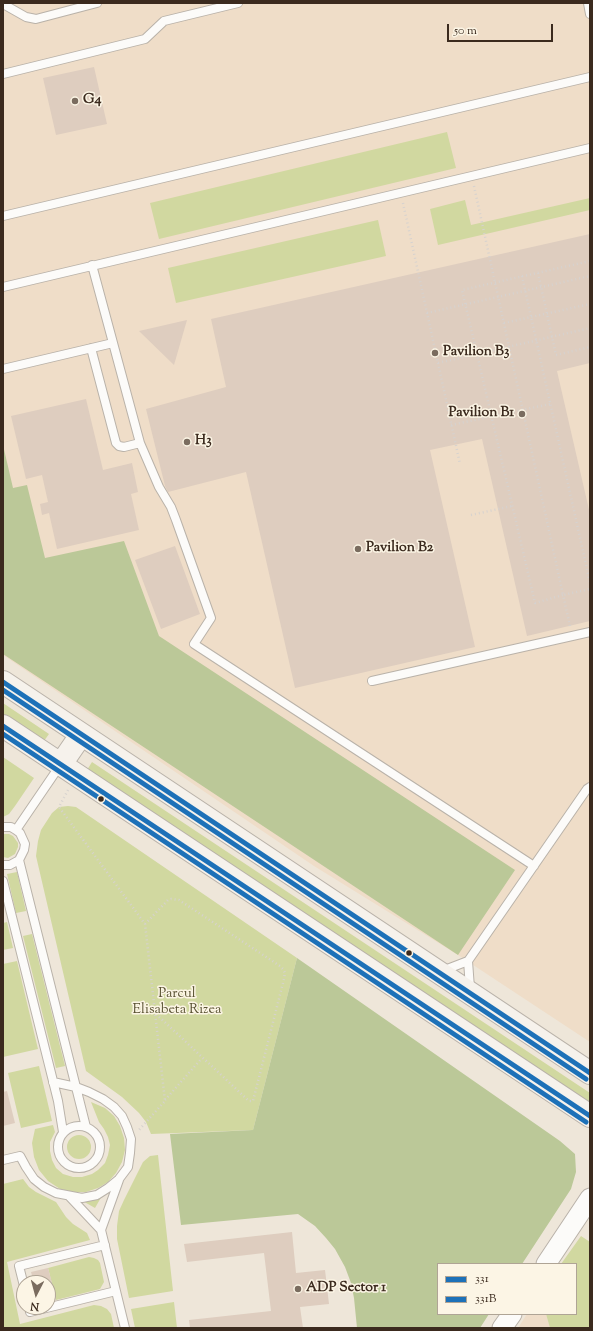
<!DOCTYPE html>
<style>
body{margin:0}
#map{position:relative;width:593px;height:1331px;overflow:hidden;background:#eee6d9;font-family:"Sorts Mill Goudy",serif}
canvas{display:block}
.frame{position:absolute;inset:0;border:4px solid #3b2a1e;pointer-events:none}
.legend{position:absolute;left:437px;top:1263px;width:140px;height:52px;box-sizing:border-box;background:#fcf5e5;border:1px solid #afa495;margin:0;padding:5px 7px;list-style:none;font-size:12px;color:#3b2a1e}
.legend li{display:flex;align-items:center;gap:8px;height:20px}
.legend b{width:20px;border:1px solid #afa495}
.north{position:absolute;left:16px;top:1275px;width:40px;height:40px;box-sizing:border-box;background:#fcf5e5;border:1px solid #afa495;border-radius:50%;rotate:186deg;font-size:11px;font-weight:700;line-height:16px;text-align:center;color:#3b2a1e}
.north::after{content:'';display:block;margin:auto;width:14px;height:18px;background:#7a6c5f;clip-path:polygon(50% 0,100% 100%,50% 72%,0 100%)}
.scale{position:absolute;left:447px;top:24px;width:106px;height:18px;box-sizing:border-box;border:2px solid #3b2a1e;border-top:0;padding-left:5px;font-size:12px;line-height:14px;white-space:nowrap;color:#3b2a1e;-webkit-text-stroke:3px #fcf5e5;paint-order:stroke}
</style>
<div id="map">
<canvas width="593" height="1331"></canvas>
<div class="frame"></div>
<ul class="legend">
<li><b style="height:5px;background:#1d71b8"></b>331</li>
<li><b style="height:5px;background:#1d71b8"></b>331B</li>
</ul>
<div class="north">N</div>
<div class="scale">50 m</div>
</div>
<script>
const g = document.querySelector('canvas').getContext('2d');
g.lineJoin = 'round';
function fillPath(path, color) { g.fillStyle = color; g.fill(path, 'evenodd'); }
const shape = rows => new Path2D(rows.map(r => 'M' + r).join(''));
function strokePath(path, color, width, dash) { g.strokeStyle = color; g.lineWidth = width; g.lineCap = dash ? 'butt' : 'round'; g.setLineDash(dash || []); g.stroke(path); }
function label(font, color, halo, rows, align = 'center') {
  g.font = font + ' "Sorts Mill Goudy",serif'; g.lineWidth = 3; g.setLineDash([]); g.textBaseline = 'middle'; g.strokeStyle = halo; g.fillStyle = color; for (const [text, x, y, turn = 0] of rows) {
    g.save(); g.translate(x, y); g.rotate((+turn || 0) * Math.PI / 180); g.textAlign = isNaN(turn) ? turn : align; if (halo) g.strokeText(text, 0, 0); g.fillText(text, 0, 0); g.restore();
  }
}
fillPath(shape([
 [3,3,590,3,590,1042,458,955,314,866,3,655],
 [527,1314,546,1314,550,1328,518,1328]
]), '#efddc8');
fillPath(shape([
 [447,132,456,168,159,239,150,203],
 [590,198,590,210,438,245,430,209,465,200,471,225],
 [378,220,386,256,176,303,168,268],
 [3,703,49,734,44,741,3,714],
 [3,757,34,778,15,806,9,814,3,817],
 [92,762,590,1093,590,1105,87,770],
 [68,806,76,807,297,958,253,1130,151,1134,146,1122,139,1113,122,1097,86,1071,36,856,38,841,41,830,52,813,59,807],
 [3,834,9,834,13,836,18,843,18,847,15,854,8,858,3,857],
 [17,872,26,911,16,913,7,874],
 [7,922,13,948,3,950,3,923],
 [32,934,65,1066,56,1068,23,936],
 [17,961,38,1049,3,1057,3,964],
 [39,1066,52,1121,21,1128,8,1073],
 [91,1102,105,1108,114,1116,120,1126,124,1138,125,1150,122,1162,116,1173,108,1182,98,1188,86,1192,74,1192,60,1189,48,1181,39,1170,34,1157,32,1143,35,1129,53,1125,55,1132,50,1142,50,1151,52,1160,56,1168,63,1174,73,1177,82,1177,92,1174,98,1170,105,1163,108,1155,110,1145,108,1137,104,1129,99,1122],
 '67 1147a12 12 0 1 1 24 0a12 12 0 1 1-24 0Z',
 [158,1155,173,1291,129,1298,117,1239,117,1226,119,1211,124,1200,143,1162,150,1156],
 [23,1179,29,1187,36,1192,56,1202,66,1217,73,1224,87,1233,90,1240,7,1262,20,1324,94,1305,101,1306,107,1309,111,1314,114,1328,3,1328,3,1184],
 [103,1194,95,1208,81,1200],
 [581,1236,590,1242,590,1328,550,1328,546,1314,576,1314,576,1264,561,1264],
 [89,1257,94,1258,98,1260,100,1263,104,1282,100,1289,56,1300,48,1268],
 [174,1302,177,1328,135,1328,131,1309]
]), '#d1d8a0');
fillPath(shape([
 [3,445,13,488,27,485,45,558,124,541,159,636,515,870,458,955,3,654],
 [297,958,560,1141,575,1154,576,1172,571,1189,522,1264,438,1264,438,1314,489,1314,480,1328,357,1328,354,1298,351,1283,345,1267,335,1249,326,1238,315,1226,298,1214,181,1225,170,1134,253,1130]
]), '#bbc898');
fillPath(shape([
 [94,67,107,124,56,135,43,78],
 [590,234,590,363,557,371,590,514,590,621,527,636,482,439,430,450,475,647,295,688,246,472,168,492,165,486,146,409,226,387,211,319],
 [187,320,174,365,139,331],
 [86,399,103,470,132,463,138,492,131,494,139,530,57,549,49,513,42,515,40,504,48,502,42,475,26,479,11,416],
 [175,546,200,614,161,629,135,560],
 [7,1091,15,1123,3,1126,3,1092],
 [292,1232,296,1273,325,1270,329,1304,300,1307,303,1328,190,1328,189,1320,271,1311,264,1253,187,1262,184,1244],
 [48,1268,52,1283,34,1283,31,1272]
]), '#decdbf');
const service = shape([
 [588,3,590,14],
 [3,4,26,17,36,19,97,3],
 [3,74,145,39,164,21,238,3],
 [3,216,590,77],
 [92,265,140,443,159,487,171,507,176,520,211,618,194,644,534,866],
 [3,287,590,148],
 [91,348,116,443,119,446,124,447,140,443],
 [3,369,113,343],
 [372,681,590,632],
 [3,827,11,827,16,830,20,833,25,844,24,850,19,860,10,865,3,865],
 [16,830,61,764],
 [19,860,86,1127],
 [3,881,58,1101,63,1132],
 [468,961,470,988],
 [442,971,468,961,587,789,590,787],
 '58 1147a21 21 0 1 1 42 0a21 21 0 1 1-42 0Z',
 [3,1160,20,1156,26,1167,34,1179,44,1187,56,1193,82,1198,97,1195,108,1188,119,1179,128,1167,130,1153,131,1139,127,1127,122,1116,114,1107,103,1099,89,1092,76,1087,53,1082],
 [69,1196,101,1230,125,1328],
 [101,1230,119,1180],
 [24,1286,19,1266,105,1245],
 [29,1307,30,1312,116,1291]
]);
const tertiary = shape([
 [546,1264,590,1198],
 [502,1328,512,1314]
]);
const secondary = shape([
 [3,682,590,1073],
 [3,726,590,1116],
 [61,764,81,735]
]);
strokePath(service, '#b9b2a9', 10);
strokePath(tertiary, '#b9b2a9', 21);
strokePath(secondary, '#b9b2a9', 24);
strokePath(shape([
 [474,186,563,595,590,589],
 [403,203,438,363,590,328],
 [538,273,556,355,590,347],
 [522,276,590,583],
 [427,313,590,276],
 [504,323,590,304],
 [438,363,460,464],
 [451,425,550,404],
 [471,515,512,506],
 [570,626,563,595,535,603,462,290,590,261],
 [68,790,59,807,145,924,165,1101,139,1130],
 [145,924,168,900,171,899,179,900,280,966,283,969,285,973,284,979,253,1101,249,1101,155,1013],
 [165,1100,202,1058]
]), '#d6d2cf', 2.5, [1, 3]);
strokePath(service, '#fcfbf9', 8);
strokePath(tertiary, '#fcfbf9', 19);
strokePath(secondary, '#f6f2ec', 22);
strokePath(shape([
 [3,682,590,1073],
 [3,726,590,1116]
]), '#1d71b8', 5);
strokePath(shape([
 [3,690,586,1079],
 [3,734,586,1122]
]), '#1d71b8', 5);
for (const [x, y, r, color] of [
 [75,101,4,"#7a6c5f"],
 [435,353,4,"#7a6c5f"],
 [522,414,4,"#7a6c5f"],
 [187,442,4,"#7a6c5f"],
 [358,549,4,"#7a6c5f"],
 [101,799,3.5,"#3b2a1e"],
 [409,953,3.5,"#3b2a1e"],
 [298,1289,4,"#7a6c5f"]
]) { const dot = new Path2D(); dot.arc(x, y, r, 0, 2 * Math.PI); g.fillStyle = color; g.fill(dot); strokePath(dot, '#fcf5e5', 1.5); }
label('bold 14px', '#3b2a1e', '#fcf5e5', [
 ["G4",83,101],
 ["Pavilion B3",443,353],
 ["Pavilion B1",514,414,"right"],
 ["H3",195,442],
 ["Pavilion B2",366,549],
 ["ADP Sector 1",306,1289]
], 'left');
label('14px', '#5a5333', '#fcf5e5', [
 ["Parcul",177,995],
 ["Elisabeta Rizea",177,1011]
]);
</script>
